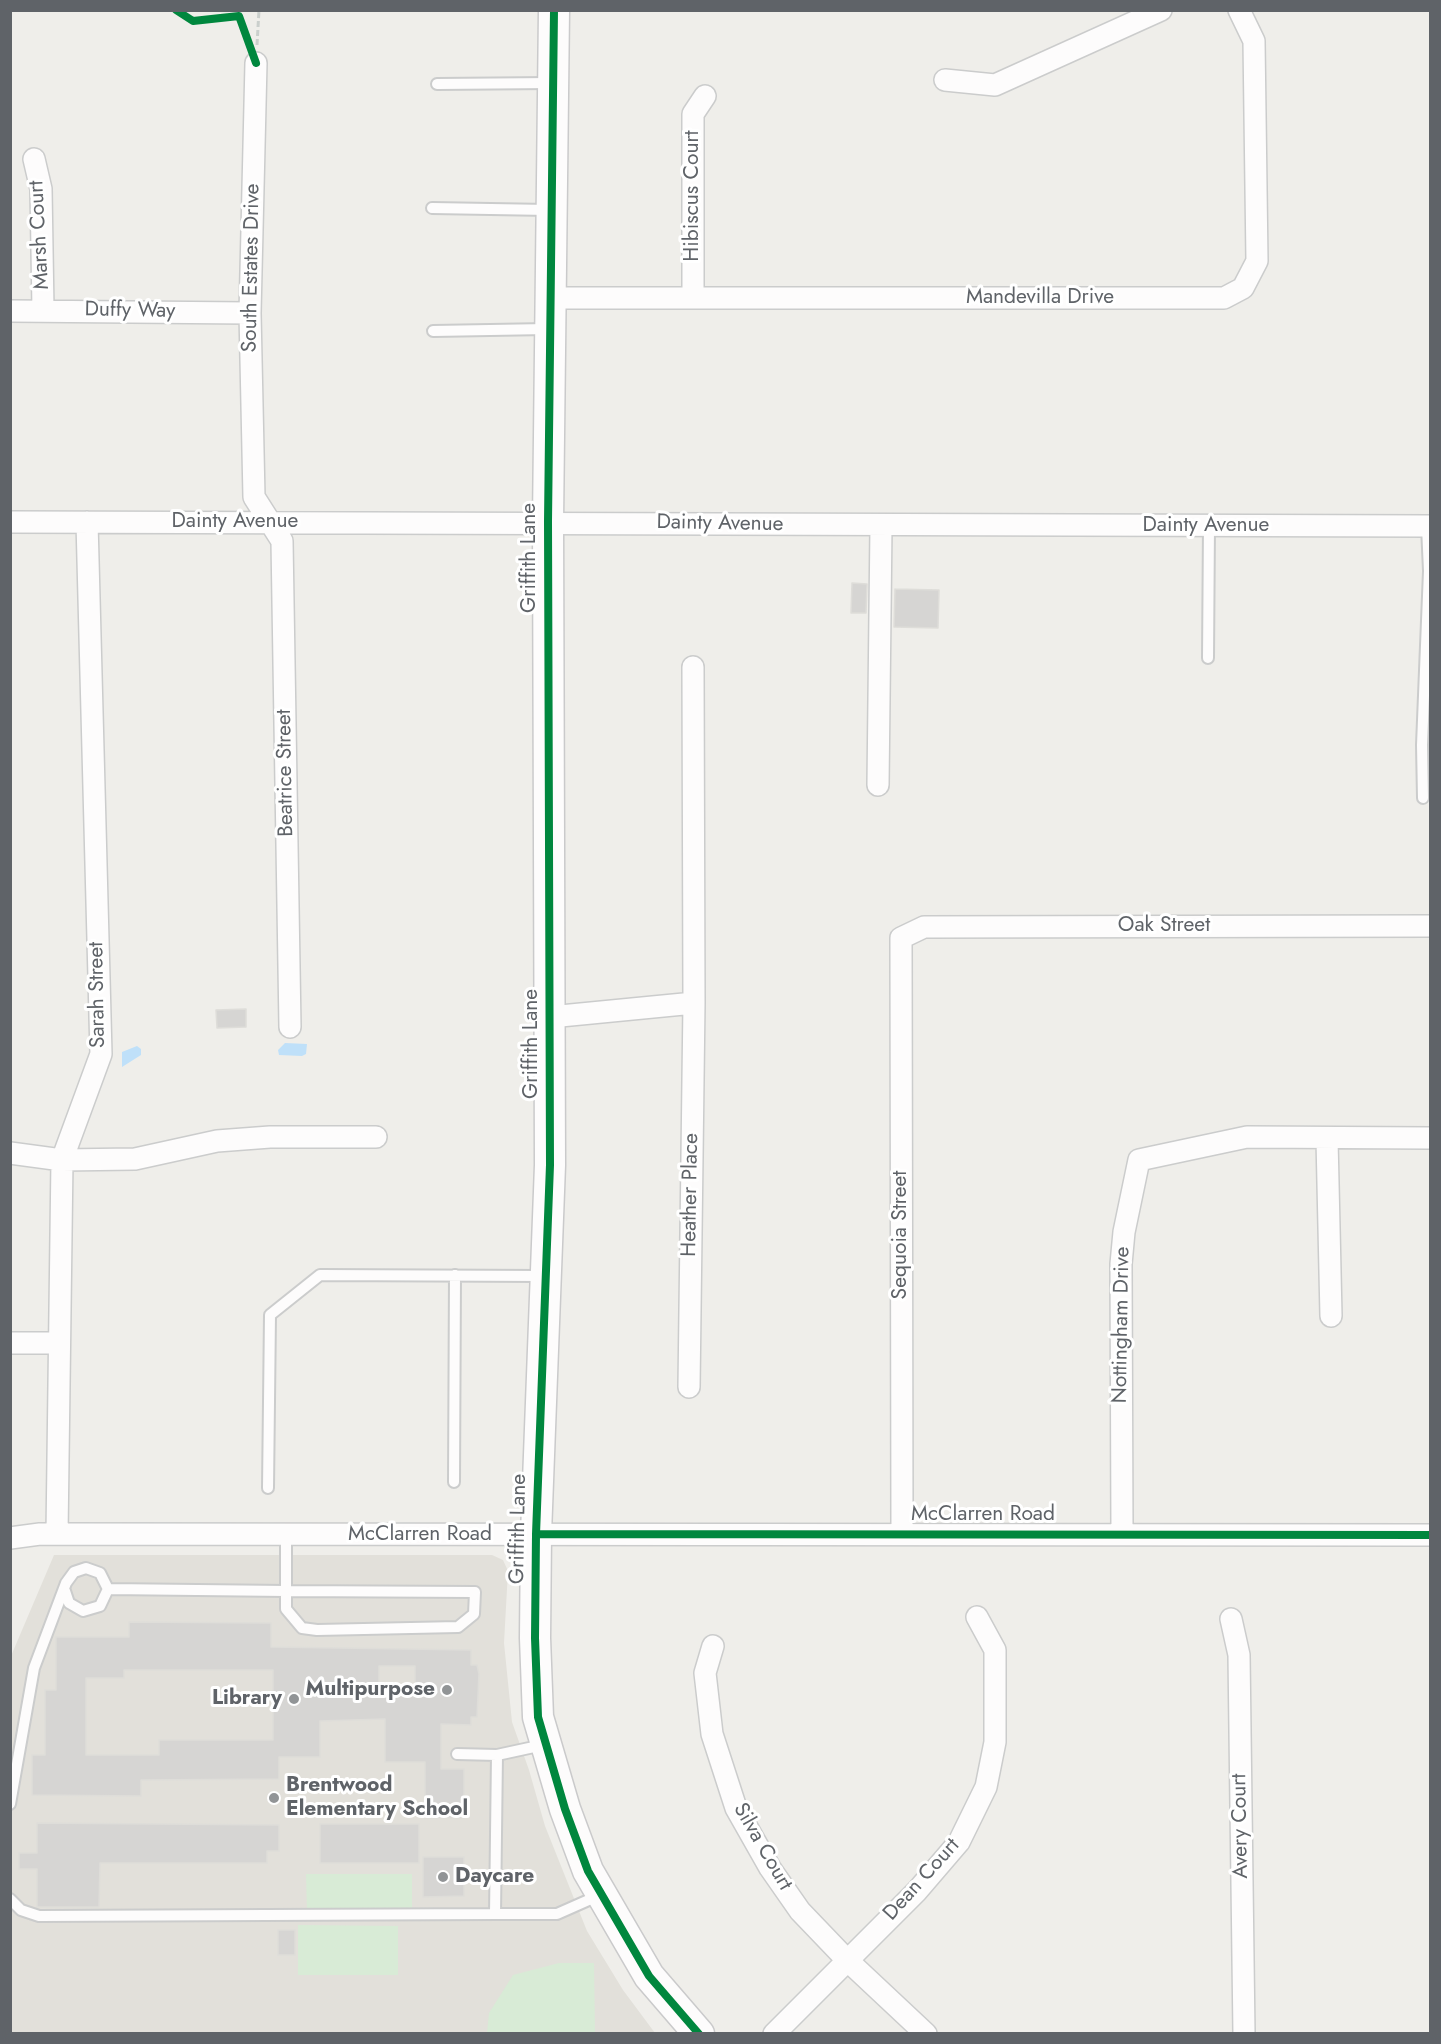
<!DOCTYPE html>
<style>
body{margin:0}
#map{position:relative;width:1441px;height:2044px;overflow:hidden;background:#efeeea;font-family:Jost,sans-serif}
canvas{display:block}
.frame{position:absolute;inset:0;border:12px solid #5f6368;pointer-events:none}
</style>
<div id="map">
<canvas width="1441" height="2044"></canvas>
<div class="frame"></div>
</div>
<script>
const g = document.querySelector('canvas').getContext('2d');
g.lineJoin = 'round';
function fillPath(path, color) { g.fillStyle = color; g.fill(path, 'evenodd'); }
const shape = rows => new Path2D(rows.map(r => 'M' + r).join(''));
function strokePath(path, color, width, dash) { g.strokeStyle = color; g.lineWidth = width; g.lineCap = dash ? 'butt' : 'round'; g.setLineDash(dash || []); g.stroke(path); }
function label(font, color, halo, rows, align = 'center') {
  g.font = font + ' Jost,sans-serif'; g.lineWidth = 6; g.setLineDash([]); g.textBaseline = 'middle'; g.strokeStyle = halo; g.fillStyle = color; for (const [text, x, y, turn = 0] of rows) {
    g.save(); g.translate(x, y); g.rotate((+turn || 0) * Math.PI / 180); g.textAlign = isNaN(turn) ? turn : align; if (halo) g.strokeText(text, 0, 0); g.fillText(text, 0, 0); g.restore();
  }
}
fillPath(shape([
 [54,1555,492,1555,503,1560,508,1571,504,1643,512,1722,529,1770,545,1826,587,1931,623,1990,655,2033,11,2034,11,1656]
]), '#e2e0da');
fillPath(shape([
 [306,1874,412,1874,412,1911,307,1911],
 [298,1925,398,1926,398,1975,298,1975],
 [559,1963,594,1963,595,2033,487,2033,489,2013,513,1975]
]), '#d8ebd6');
fillPath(shape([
 [285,1043,307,1044,306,1054,302,1056,279,1055,278,1050],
 [137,1046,141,1049,141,1055,122,1067,122,1052]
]), '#bfe0f9');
const building = shape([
 [852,583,867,584,866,613,851,613,852,583],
 [895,589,939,590,938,628,894,627,895,589],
 [246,1009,246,1027,217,1028,216,1010,246,1009],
 [129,1622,271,1623,271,1647,471,1650,471,1665,477,1665,479,1674,477,1717,471,1717,471,1725,441,1724,441,1769,464,1769,464,1818,425,1818,425,1762,385,1762,385,1719,320,1721,320,1757,279,1757,279,1779,141,1780,141,1796,32,1795,32,1755,45,1755,45,1690,56,1690,56,1637,129,1637,129,1622],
 [379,1666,415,1666,415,1695,379,1695,379,1666],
 [124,1670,273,1670,273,1740,159,1740,159,1755,86,1755,86,1678,124,1678,124,1670],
 [37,1823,279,1825,279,1851,267,1851,267,1863,100,1863,99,1907,37,1907,37,1869,19,1869,19,1853,37,1853,37,1823],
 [320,1824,419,1824,419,1863,320,1863,320,1824],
 [423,1857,464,1857,464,1896,423,1897,423,1857],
 [278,1930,295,1930,295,1955,278,1955,278,1930]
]);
fillPath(building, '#d6d5d3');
strokePath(building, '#deddd9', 1.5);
const lane = shape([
 [437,84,551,83],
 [432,208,549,210],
 [433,331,547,329],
 [1208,658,1209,526],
 [1423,798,1422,745,1429,571,1427,526],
 [454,1482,455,1275],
 [268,1488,270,1315,320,1275,543,1276],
 [108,1589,286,1591,286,1535],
 [286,1591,475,1592,474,1614,458,1627,317,1630,302,1628,286,1609,286,1591],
 [457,1754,497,1755,543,1745],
 [497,1755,495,1914,557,1914,600,1895],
 [10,1804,34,1668,66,1583,74,1572,86,1568,100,1573,108,1589,100,1606,83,1611,69,1603,65,1591],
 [10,1899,21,1910,39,1916,495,1914]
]);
const street = shape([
 [256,63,250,313,254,497,282,541,290,1027],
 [945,80,995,85,1161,10],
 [34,159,41,189,43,310],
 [551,298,1224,298,1243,288,1257,261,1254,41,1239,10],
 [693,298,693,114,705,96],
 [10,311,250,313],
 [10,522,1430,526],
 [878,785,881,526],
 [550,1017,694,1003],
 [1327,1139,1331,1316],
 [10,1153,62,1160,135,1159,217,1141,270,1137,376,1137],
 [10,1343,59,1343],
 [689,1387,694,1003,693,667],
 [902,1533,901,938,924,927,1430,926],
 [1122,1533,1121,1264,1124,1232,1139,1160,1247,1137,1430,1138],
 [57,1534,62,1160,101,1054,87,522],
 [10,1538,40,1534,1430,1535],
 [1231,1619,1239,1655,1244,2034],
 [713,1646,705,1673,712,1734,736,1808,770,1868,800,1911,846,1959,926,2034],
 [774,2034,917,1891,959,1842,986,1787,995,1742,995,1650,977,1617]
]);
const secondary = shape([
 [554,10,548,521,550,1165,536,1534,535,1638,538,1717,565,1809,588,1871,649,1976,699,2034]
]);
strokePath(lane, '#cbcccc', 14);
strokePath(street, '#cbcccc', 24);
strokePath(secondary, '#cacacb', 33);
strokePath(shape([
 [257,45,259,10]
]), '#cacfcc', 3, [6, 3]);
strokePath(lane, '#fdfcfc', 10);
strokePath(street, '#fdfcfc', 21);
strokePath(secondary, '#fdfcfc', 30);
strokePath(shape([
 [176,10,193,21,239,16,256,63],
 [554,10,548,521,550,1165,536,1534,535,1638,538,1717,565,1809,588,1871,649,1976,699,2034],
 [536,1534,1430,1535]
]), '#00873e', 8);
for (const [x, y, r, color] of [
 [447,1690,6,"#919496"],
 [294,1699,6,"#919496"],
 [274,1798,6,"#919496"],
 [443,1877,6,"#919496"]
]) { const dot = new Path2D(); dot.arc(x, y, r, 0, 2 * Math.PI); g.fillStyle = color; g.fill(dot); strokePath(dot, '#fff', 2); }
label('21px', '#5f6368', '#fff', [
 ["Hibiscus Court",693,196,-90],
 ["Marsh Court",40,235,-93],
 ["South Estates Drive",252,268,-89],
 ["Mandevilla Drive",1040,298],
 ["Duffy Way",130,311,1],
 ["Dainty Avenue",235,522],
 ["Dainty Avenue",720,524,1],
 ["Dainty Avenue",1206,526],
 ["Griffith Lane",530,558,-90],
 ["Beatrice Street",286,773,-91],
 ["Oak Street",1164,926],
 ["Sarah Street",98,995,-91],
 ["Griffith Lane",532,1044,-90],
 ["Heather Place",691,1195,-89],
 ["Sequoia Street",901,1235,-90],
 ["Nottingham Drive",1122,1325,-89],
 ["McClarren Road",983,1515],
 ["Griffith Lane",519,1529,-89],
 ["McClarren Road",420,1535],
 ["Avery Court",1241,1826,-91],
 ["Silva Court",762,1847,60],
 ["Dean Court",922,1880,-48]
]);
label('bold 21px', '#5f6368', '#fff', [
 ["Multipurpose",435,1690],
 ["Library",282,1699],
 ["Brentwood",286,1786,"left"],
 ["Elementary School",286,1810,"left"],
 ["Daycare",455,1877,"left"]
], 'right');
</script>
